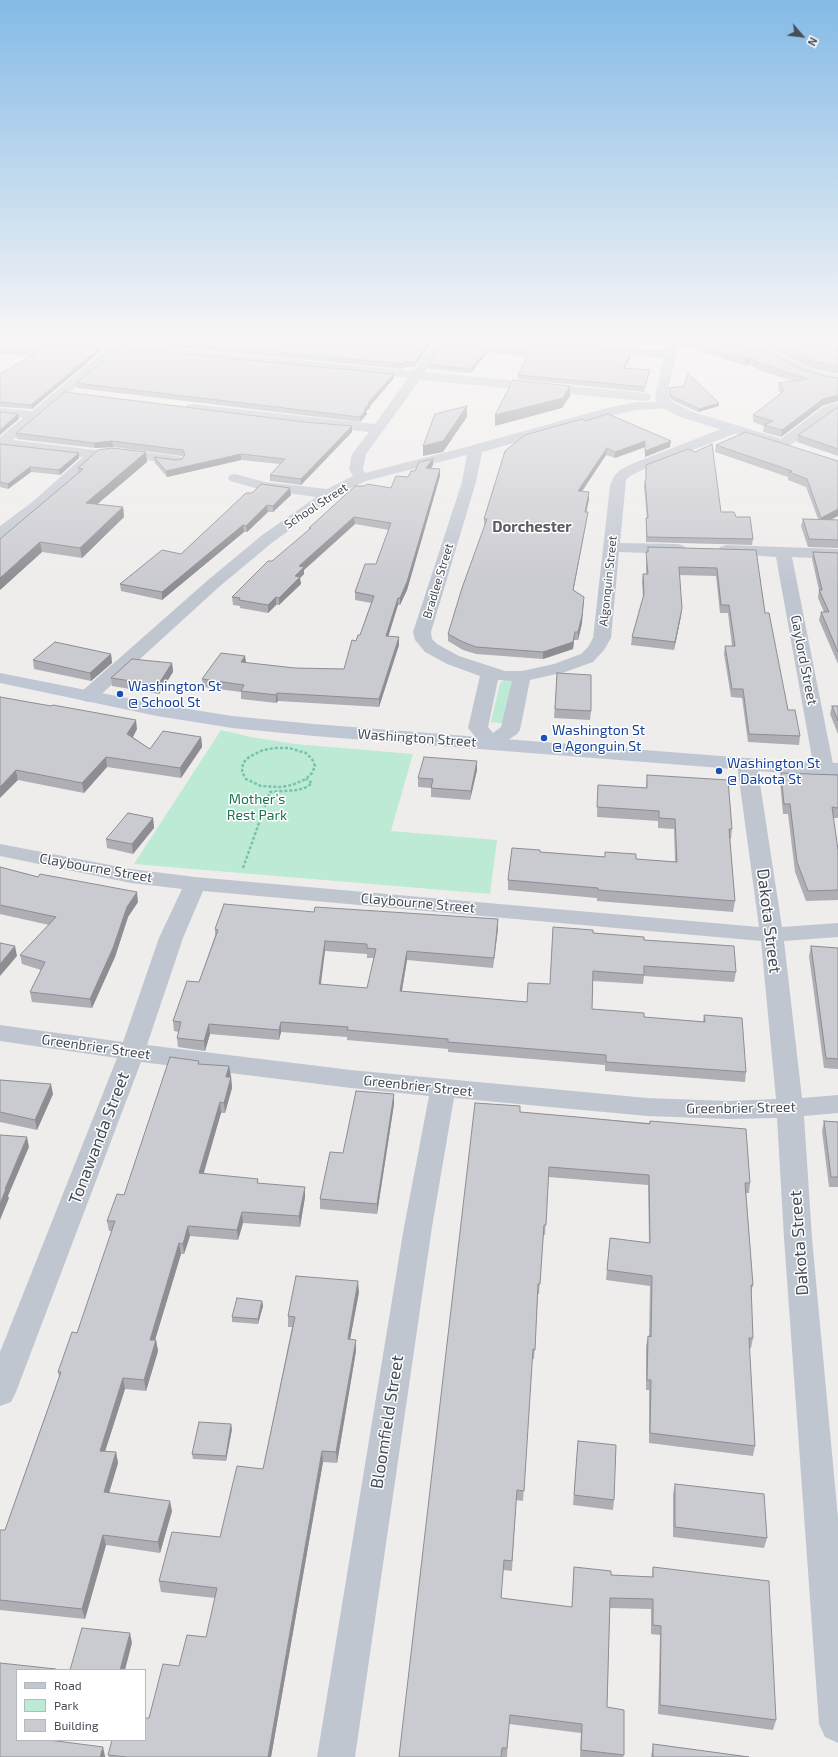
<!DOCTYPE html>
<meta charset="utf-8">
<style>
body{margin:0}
#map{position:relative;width:838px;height:1757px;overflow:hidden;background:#efecec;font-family:"Exo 2",sans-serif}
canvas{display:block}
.legend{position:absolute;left:16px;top:1669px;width:130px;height:72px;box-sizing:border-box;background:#fff;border:1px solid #b5b8bc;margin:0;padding:5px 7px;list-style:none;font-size:12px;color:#464d58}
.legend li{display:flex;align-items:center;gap:8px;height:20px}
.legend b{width:20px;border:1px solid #b5b8bc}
.north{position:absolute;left:782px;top:16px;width:40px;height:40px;-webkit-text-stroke:3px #fff;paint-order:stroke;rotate:118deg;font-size:11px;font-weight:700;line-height:16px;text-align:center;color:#464d58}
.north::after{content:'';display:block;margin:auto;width:14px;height:18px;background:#464d58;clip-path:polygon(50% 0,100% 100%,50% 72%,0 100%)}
</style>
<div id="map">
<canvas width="838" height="1757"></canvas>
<ul class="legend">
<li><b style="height:5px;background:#c0c7d4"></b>Road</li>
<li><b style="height:11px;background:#bdead5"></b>Park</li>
<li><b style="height:11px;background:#cacad1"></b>Building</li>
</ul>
<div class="north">N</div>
</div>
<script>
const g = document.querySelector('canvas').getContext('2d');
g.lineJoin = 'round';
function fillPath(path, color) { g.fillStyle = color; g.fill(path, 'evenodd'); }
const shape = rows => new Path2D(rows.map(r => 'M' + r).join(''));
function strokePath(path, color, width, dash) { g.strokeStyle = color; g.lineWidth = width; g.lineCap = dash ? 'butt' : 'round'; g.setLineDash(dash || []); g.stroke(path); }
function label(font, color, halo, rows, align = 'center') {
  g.font = font + ' "Exo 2",sans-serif'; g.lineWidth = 3; g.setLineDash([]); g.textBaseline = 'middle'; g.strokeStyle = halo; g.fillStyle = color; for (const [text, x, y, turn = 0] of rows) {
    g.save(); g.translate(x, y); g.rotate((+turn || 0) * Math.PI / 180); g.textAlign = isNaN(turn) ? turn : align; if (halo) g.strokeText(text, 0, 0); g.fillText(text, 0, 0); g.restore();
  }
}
fillPath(shape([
 [505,680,513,681,508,724,491,722,500,683],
 [221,730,251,737,295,744,413,754,391,831,497,840,490,894,134,864]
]), '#bdead5');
strokePath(shape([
 [275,748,289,748,306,753,312,759,315,766,312,773,306,779,292,785,280,787,261,786,246,779,242,772,243,763,249,757,263,750,275,748],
 [243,868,270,792,298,790,307,787,312,783,306,779]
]), '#78c4aa', 2.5, [3, 2]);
fillPath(shape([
 [8,339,61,339,113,343,118,339,125,339,128,342,126,344,413,371,436,339,448,339,425,372,644,393,649,394,651,397,649,400,644,401,420,380,366,454,363,469,365,473,470,446,607,408,636,402,673,402,675,405,673,408,636,410,609,416,482,452,476,482,431,632,432,639,437,644,459,656,505,671,522,671,554,664,581,654,588,647,593,638,610,486,614,476,620,470,634,463,729,426,739,426,741,429,739,432,644,469,630,476,626,480,620,543,678,544,684,546,686,549,684,552,678,554,619,552,611,638,604,650,593,662,565,672,530,680,520,730,517,734,498,747,491,749,484,747,468,728,480,676,447,664,425,652,415,640,413,632,462,482,467,455,366,481,342,492,273,542,220,586,95,700,88,702,81,700,79,696,81,692,208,580,261,536,316,497,259,489,230,481,228,478,230,475,235,474,265,482,327,489,353,476,349,469,352,454,369,432,192,412,187,411,185,408,187,405,192,404,375,424,408,378,119,351,13,440,95,450,113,448,177,456,182,457,184,460,182,463,177,464,113,456,99,458,41,509,6,537,0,539,0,526,31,503,83,457,0,448,0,437,23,418,0,416,0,408,32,411,105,350,14,343,10,342,8,339],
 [498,680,512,681,501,727,493,733,488,727,498,680],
 [497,339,542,339,670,351,674,352,676,355,674,358,670,359,503,343,499,342,497,339],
 [670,339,681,339,766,348,810,369,827,374,838,375,838,383,826,382,802,375,759,354,674,346,670,345,668,342,670,339],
 [838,402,838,411,833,413,788,447,778,447,776,444,778,441,823,407,838,402],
 [726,545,838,549,838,559,792,557,834,769,831,773,824,775,817,773,814,769,776,557,720,553,718,550,720,547,726,545],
 [747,758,754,760,757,764,782,927,838,923,838,937,784,941,802,1098,838,1095,838,1113,804,1116,812,1238,838,1518,838,1743,825,1737,819,1724,784,1238,777,1118,729,1119,647,1116,454,1098,432,1227,355,1757,317,1757,404,1227,429,1096,351,1088,141,1062,16,1392,11,1402,0,1406,0,1352,117,1058,0,1041,0,1025,123,1042,159,938,182,889,131,883,0,856,0,844,131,869,195,877,759,927,737,764,740,760,747,758],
 [203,891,761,941,776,1099,729,1101,647,1098,351,1070,147,1045,183,938,203,891]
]), '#c0c6d0');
fillPath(shape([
 [668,339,680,339,668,391,669,398,673,402,693,412,779,438,781,441,779,444,769,444,683,418,663,408,655,399,656,391,668,339],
 [0,673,157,704,232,716,314,724,797,762,838,763,838,775,797,774,314,736,232,728,157,716,0,683,0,673]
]), '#c0c7d4');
fillPath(shape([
 [0,339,101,347,101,351,32,409,0,407,0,374,31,356,0,354],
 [82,339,116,339,113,341],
 [126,339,434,339,414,367,404,367,403,369,129,343],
 [559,339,639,339,638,343,637,346],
 [703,339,725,339,725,342],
 [732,339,838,339,838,374,811,368,767,347,732,343],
 [503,340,631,357,625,368,650,370,649,374,644,392,518,379,518,375,527,356,488,352,471,373,429,369,429,365],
 [697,343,724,348,827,377,822,406,781,437,763,432,764,426,753,422,753,415,781,394,778,390,779,383,793,381,758,370,750,364,746,366,696,350],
 [394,378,370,406,370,408,366,411,367,414,360,422,77,388,76,383],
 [669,388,719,406,698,412,674,401,669,397],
 [838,407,838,456,797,442,798,435],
 [585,421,670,447,645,457,645,447,615,458,606,455,582,492,589,499,586,512,587,519,573,591,582,623,578,640,574,640,573,649,543,659,476,654,463,650,448,641,448,634,485,525,484,525,484,519],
 [352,432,301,485,270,481,270,475,280,464,241,460,167,477,155,463,154,457,176,460,182,459,183,456,113,447,95,448,17,439,16,433],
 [0,444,79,453,79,458,60,475,31,472,8,489,0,487],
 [716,445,838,461,838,516,831,519,838,520,838,548,808,547,801,526,803,519,818,519,806,487,788,480,788,477,715,452],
 [433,459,433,465,431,468,440,469,440,476,407,590,400,605,398,605,388,636,399,645,379,707,278,701,276,703,241,699,241,692,203,687,202,679,245,656,246,663,295,668,344,669,356,641,360,635,371,603,355,600,355,592,376,564,389,530,355,524,304,570,304,574,300,578,301,584,279,605,276,605,268,613,240,608,240,606,233,605,232,597,309,530,309,528,391,488,408,477],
 [147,462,97,504,123,507,124,517,82,558,42,552,0,590,78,473,78,468],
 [646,465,721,512,736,517,753,539,752,545,646,542,646,518,647,518,644,486,645,480,646,479],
 [290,488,291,495,273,512,268,512,247,532,244,532,162,600,121,591,120,584,181,554,252,493],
 [648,547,756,550,765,613,788,710,800,736,799,745,748,742,742,698,731,697,724,654,725,646,732,646,728,613,720,613,716,576,679,575,681,616,674,650,631,645,632,637,643,598,642,581,643,574,646,574,646,560],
 [813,552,838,553,838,664,819,620,821,612,824,612,818,598,819,590,812,559],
 [111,654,112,663,91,681,34,669,33,660],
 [172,663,173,672,159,694,112,686,111,678],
 [557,673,591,711,590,720,554,718],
 [0,697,137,729,133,737,150,749,201,737,202,747,181,778,107,767,84,793,18,780],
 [832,706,838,706,838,734,830,714],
 [477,770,470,800,431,797,431,788,418,787,418,778],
 [781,773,838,775,838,818,833,818,838,850,838,900,806,901,795,872,788,814,783,814,780,782],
 [647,775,732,829,731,839,730,839,735,901,733,912,597,901,597,898,508,890,508,880,540,852,675,862,674,829,658,828,658,821,597,817,598,785,646,788],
 [153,818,154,828,133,854,107,848,106,839],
 [0,867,138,902,128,917,115,957,92,1008,32,1002,30,992,41,970,22,964,20,955,49,925,0,914],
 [314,912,498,919,498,928,493,968,407,960,402,991,527,1002,550,984,593,933,644,940,736,972,734,982,644,976,643,984,593,981,592,1009,644,1017,703,1022,704,1015,746,1072,745,1082,605,1071,605,1065,448,1052,448,1049,347,1040,347,1037,281,1032,279,1040,210,1034,205,1051,178,1047,177,1038,179,1032,174,1031,173,1021,199,982,215,936,215,929],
 [325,951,367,954,367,958,374,958,367,988,321,985],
 [811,946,838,948,838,1069,824,1068,809,956],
 [199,1064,231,1076,230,1077,231,1077,232,1088,225,1113,221,1113,203,1173,259,1183,305,1197,300,1227,243,1223,238,1240,190,1236,184,1254,181,1254,155,1340,156,1340,158,1351,146,1391,125,1389,105,1451,116,1452,118,1463,109,1493,172,1511,160,1553,106,1545,85,1619,0,1610,0,1530,5,1530,59,1377,58,1372,77,1333,112,1231,109,1231,107,1221,124,1195],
 [0,1080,53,1094,37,1130,0,1122],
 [394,1094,394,1104,377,1214,320,1209,320,1199,343,1153],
 [520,1112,577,1117,649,1123,650,1121,750,1183,749,1193,746,1193,753,1285,751,1293,753,1338,751,1348,749,1348,755,1446,753,1456,649,1443,649,1390,646,1390,646,1346,648,1336,649,1337,650,1286,606,1280,610,1238,649,1243,648,1185,548,1177,545,1235,543,1235,539,1294,538,1294,534,1359,532,1359,523,1501,516,1500,512,1571,503,1570,501,1598,572,1607,574,1567,611,1575,652,1577,653,1567,776,1720,773,1730,658,1714,660,1635,651,1634,651,1609,610,1608,607,1707,624,1755,623,1757,580,1757,581,1733,509,1724,507,1757,399,1757],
 [824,1121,838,1122,838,1187,829,1187,822,1131],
 [359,1292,350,1340,356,1351,337,1463,323,1462,271,1757,109,1757,108,1755,149,1718,179,1666,206,1637,215,1598,161,1592,159,1581,220,1537,263,1469,292,1327,288,1327,288,1316],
 [262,1301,263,1306,258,1324,232,1322,232,1317],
 [232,1429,226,1461,193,1459,192,1454],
 [578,1441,614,1500,613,1510,573,1505],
 [675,1484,767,1538,764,1548,673,1537,673,1494],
 [653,1744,749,1757,651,1757]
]), '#aeaeb4');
fillPath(shape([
 [431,339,434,339,414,367,414,363],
 [639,339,638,343,637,346,637,342],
 [101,347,101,351,32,409,31,405],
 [488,348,488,352,471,373,471,369],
 [631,352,631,357,622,372,623,368],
 [750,358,750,364,746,366,746,359],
 [404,362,404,367,403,369,403,364],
 [394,374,394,378,370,406,370,408,366,411,367,414,360,422,360,417,368,403],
 [570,386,570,396,562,408,495,426,495,415],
 [838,395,838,401,822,406,781,437,782,430,823,399],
 [719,403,719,406,698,412,699,409],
 [467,406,467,417,443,452,423,456,423,446],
 [18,414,19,419,0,435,0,430],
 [352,426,352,432,301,485,301,479],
 [112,441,113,447,95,448,94,443],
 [645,441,645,447,615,458,615,452],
 [671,441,670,447,645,457,645,451],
 [607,448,606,455,577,498,578,491],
 [146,452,147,462,87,513,86,503],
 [79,453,79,458,60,475,59,470],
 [241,454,241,460,167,477,166,471],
 [433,459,433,465,426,475,426,468],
 [30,467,31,472,8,489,8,484],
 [440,469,440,476,407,590,400,605,400,598],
 [290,488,291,495,273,512,273,506],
 [589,492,589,499,585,519,585,512],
 [267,505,268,512,247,532,246,526],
 [123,507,124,517,82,558,80,548],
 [838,509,838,516,820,525,821,518],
 [588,512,587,519,572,597,573,590],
 [354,517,355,524,304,570,304,574,300,578,301,584,279,605,279,598,295,576,299,566],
 [243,525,244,532,162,600,162,592],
 [40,542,42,552,0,590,0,578],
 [276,597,276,605,268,613,268,605],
 [584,597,582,623,578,640,578,632],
 [398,598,398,605,386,644,386,636],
 [682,608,681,616,674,650,675,642],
 [575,632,573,649,543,659,543,652],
 [399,637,399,645,379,707,379,699],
 [111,654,112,663,91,681,90,673],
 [245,656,246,664,241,662],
 [172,663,173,672,159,694,158,685],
 [277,693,278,701,276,703,276,695],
 [136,720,137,729,129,744,127,734],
 [201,737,202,747,181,778,180,768],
 [106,757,107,767,84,793,82,783],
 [477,761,477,770,470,800,471,791],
 [16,770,18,780,0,798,0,787],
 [153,818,154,828,133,854,132,844],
 [137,892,138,902,128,917,115,957,92,1008,90,999,127,907],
 [498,919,498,928,493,968,494,958],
 [325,941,325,951,319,994,319,984],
 [15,946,17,956,0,976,0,964],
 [407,951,407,960,400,1001,400,991],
 [281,1022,281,1032,279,1040,279,1030],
 [209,1024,210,1034,205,1051,204,1041],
 [229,1066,231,1076,227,1087,226,1077],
 [231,1077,232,1088,225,1113,224,1103],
 [51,1084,53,1094,37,1130,35,1120],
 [394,1094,394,1104,377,1214,377,1204],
 [220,1102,221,1113,201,1183,199,1173],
 [27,1137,29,1147,8,1196,9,1198,0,1220,0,1204,5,1189],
 [305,1187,305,1197,300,1227,299,1216],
 [242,1212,243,1223,238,1240,237,1230],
 [188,1226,190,1236,184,1254,183,1244],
 [179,1243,181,1254,152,1350,150,1340],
 [358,1281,359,1292,348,1350,348,1339],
 [262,1301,263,1306,258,1324,258,1319],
 [156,1340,158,1351,146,1391,144,1380],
 [356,1340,356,1351,337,1463,336,1452],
 [123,1378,125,1389,102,1461,100,1451],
 [231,1424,232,1429,226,1461,226,1456],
 [322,1451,323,1462,271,1757,268,1757],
 [116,1452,118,1463,106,1503,104,1492],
 [170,1501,172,1511,160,1553,158,1542],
 [103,1535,106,1545,85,1619,82,1609],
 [130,1633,132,1643,125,1670,120,1670],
 [103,1747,105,1756,105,1757,100,1757]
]), '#8d8d92');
const building = shape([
 [0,339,10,339,13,340,101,347,31,405,0,402,0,374,37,352,0,349,0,339],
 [136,339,431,339,414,363,404,362,403,364,136,339],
 [447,339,500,339,503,340,631,352,623,368,650,370,645,387,518,375,529,352,488,348,471,369,429,365,447,339],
 [606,339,639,339,637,342,606,339],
 [757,339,838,339,838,367,812,361,768,340,757,339],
 [697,343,725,346,724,348,726,346,759,349,803,370,827,377,838,378,838,395,823,399,782,430,764,425,773,421,753,415,784,391,779,383,808,379,759,363,750,358,746,359,697,343],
 [119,348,394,374,368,403,370,403,364,410,366,410,360,417,76,383,119,348],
 [688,373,719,403,699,409,674,397,670,394,669,388,684,386,688,373],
 [513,380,570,386,563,398,495,415,513,380],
 [65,392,304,422,352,426,301,479,270,475,285,459,241,454,166,471,154,457,176,460,182,459,185,455,183,450,112,441,94,443,16,433,65,392],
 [467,406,443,441,423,446,435,414,467,406],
 [838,407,838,449,798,435,838,407],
 [0,412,18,414,0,430,0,412],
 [608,414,671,441,645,451,645,441,615,452,607,448,578,491,589,492,585,512,588,512,573,590,584,597,582,616,578,632,575,632,573,642,543,652,476,647,463,642,448,634,462,588,487,519,484,519,505,451,525,435,582,419,585,421,608,414],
 [746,432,838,461,838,509,821,518,807,479,789,472,792,471,716,445,746,432],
 [0,444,79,453,59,470,30,467,8,484,0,482,0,444],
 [712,444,721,512,734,512,736,517,750,517,753,539,647,537,646,518,648,518,645,480,646,479,646,465,688,449,695,452,712,444],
 [112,448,146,452,86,503,123,507,80,548,40,542,0,578,0,539,83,469,78,468,98,450,112,448],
 [433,459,426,468,440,469,407,582,400,598,398,598,386,636,399,637,379,699,277,693,276,695,241,691,244,685,202,679,221,653,245,656,241,662,295,668,344,669,352,640,356,641,358,635,360,635,374,596,355,592,365,564,376,564,391,523,354,517,299,566,304,567,295,576,300,577,279,598,276,597,268,605,239,600,240,598,232,597,268,561,272,561,311,528,309,528,355,486,365,486,367,484,391,488,396,476,408,477,411,471,415,471,419,462,433,459],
 [261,484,290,488,273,506,267,505,246,526,243,525,162,592,120,584,162,550,181,554,246,493,252,493,261,484],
 [803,519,838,520,838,540,809,539,803,519],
 [648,547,756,550,765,613,769,613,788,710,795,710,800,736,749,734,743,689,732,689,725,646,735,646,729,605,721,605,717,568,679,567,682,608,675,642,632,637,644,594,643,574,648,574,646,552,648,552,648,547],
 [813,552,838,553,838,652,821,612,829,612,819,590,822,590,813,552],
 [55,642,111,654,90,673,33,660,55,642],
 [132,659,172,663,158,685,111,678,132,659],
 [557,673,591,675,591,711,555,709,557,673],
 [0,697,51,706,53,705,136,720,127,734,150,749,163,731,201,737,180,768,106,757,82,783,16,770,0,787,0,697],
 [832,706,838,706,838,721,832,706],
 [424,757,477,761,471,791,431,788,433,779,418,778,424,757],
 [781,773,838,775,838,808,832,807,838,850,838,890,808,891,797,862,790,804,784,804,781,773],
 [647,775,728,780,732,829,729,829,735,901,598,890,598,888,508,880,512,848,540,850,540,852,605,857,605,852,636,854,636,859,677,862,675,819,659,818,659,811,597,807,598,785,647,788,647,775],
 [128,813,153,818,132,844,106,839,128,813],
 [0,867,38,877,40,874,137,892,127,907,113,948,90,999,30,992,45,962,20,955,56,917,0,905,0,867],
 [224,904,314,912,315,907,498,919,494,958,407,951,400,991,527,1002,528,983,550,984,553,927,593,930,593,933,644,937,644,940,734,946,736,972,644,966,644,975,593,971,592,1009,644,1013,644,1017,705,1022,704,1015,742,1018,746,1072,606,1062,606,1055,448,1042,448,1039,347,1030,348,1027,281,1022,279,1030,209,1024,204,1041,177,1038,181,1022,173,1021,187,981,199,982,218,930,215,929,224,904],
 [325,941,367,944,367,948,376,949,367,988,319,984,325,941],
 [0,943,15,946,0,964,0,943],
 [811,946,838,948,838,1059,826,1058,811,946],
 [170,1057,199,1061,198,1064,229,1066,226,1077,231,1077,224,1103,220,1102,199,1173,258,1179,257,1183,305,1187,299,1216,242,1212,237,1230,188,1226,183,1244,179,1243,150,1340,156,1340,144,1380,123,1378,100,1451,116,1452,104,1492,170,1501,158,1542,103,1535,82,1609,0,1600,0,1530,5,1530,61,1372,58,1372,72,1332,77,1333,115,1221,107,1221,117,1194,124,1195,170,1057],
 [0,1080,51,1084,35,1120,0,1112,0,1080],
 [356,1091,394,1094,377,1204,320,1199,330,1152,343,1153,356,1091],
 [475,1103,520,1106,520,1112,577,1117,650,1124,650,1121,746,1129,750,1183,745,1183,753,1285,751,1285,753,1338,749,1338,755,1446,650,1433,651,1380,647,1380,648,1336,651,1337,652,1276,607,1270,610,1238,650,1243,649,1175,549,1167,546,1225,544,1225,540,1284,538,1284,535,1350,533,1349,524,1491,517,1490,512,1561,504,1560,501,1598,572,1607,574,1567,611,1571,611,1575,653,1577,653,1567,769,1581,776,1720,660,1705,661,1626,653,1625,653,1599,610,1598,607,1707,624,1710,624,1755,581,1750,582,1724,510,1715,507,1748,502,1748,501,1757,399,1757,475,1103],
 [824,1121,838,1122,838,1177,831,1177,824,1121],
 [0,1135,27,1137,5,1189,6,1189,0,1204,0,1135],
 [296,1276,358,1281,348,1339,356,1340,336,1452,322,1451,268,1757,127,1757,108,1755,112,1740,145,1740,145,1718,149,1718,163,1664,179,1666,187,1635,206,1637,217,1588,159,1581,172,1532,220,1537,237,1466,263,1469,295,1317,288,1316,296,1276],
 [237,1298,262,1301,258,1319,232,1317,237,1298],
 [199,1422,231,1424,226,1456,192,1454,199,1422],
 [578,1441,616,1445,614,1500,574,1495,578,1441],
 [675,1484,764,1494,767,1538,675,1527,675,1484],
 [82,1628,130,1633,120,1670,70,1670,82,1628],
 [0,1663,56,1669,56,1670,17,1670,17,1740,49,1740,103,1747,100,1757,0,1757,0,1663],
 [653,1744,749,1757,653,1757,653,1744]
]);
fillPath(building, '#cacad1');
strokePath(building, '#8d8d92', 1);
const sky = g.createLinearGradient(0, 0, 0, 585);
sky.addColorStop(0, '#84bae6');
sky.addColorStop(0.58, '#f8f6f6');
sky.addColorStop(1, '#f8f6f600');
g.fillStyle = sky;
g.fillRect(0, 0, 838, 585);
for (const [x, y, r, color] of [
 [120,694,4,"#1a4fb4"],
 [544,738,4,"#1a4fb4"],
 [719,771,4,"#1a4fb4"]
]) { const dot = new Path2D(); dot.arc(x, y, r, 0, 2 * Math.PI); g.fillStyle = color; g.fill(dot); strokePath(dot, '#fff', 1.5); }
label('12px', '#464d58', '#fff', [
 ["School Street",316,506,-33],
 ["Bradlee Street",438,581,-73],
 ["Algonquin Street",608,581,-84]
]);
label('14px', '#464d58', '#fff', [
 ["Gaylord Street",804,660,79],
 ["Washington Street",417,738,4],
 ["Claybourne Street",96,868,10],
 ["Claybourne Street",418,903,5],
 ["Greenbrier Street",96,1047,8],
 ["Greenbrier Street",418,1086,6],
 ["Greenbrier Street",741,1108,-1]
]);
label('14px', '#164399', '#fff', [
 ["Washington St",128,686],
 ["@ School St",128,702],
 ["Washington St",552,730],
 ["@ Agonguin St",552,746],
 ["Washington St",727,763],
 ["@ Dakota St",727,779]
], 'left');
label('14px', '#1e7254', '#fff', [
 ["Mother’s",257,799],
 ["Rest Park",257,815]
]);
label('bold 15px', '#595c60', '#fff', [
 ["Dorchester",532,527]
]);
label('17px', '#464d58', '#fff', [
 ["Dakota Street",769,921,83],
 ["Tonawanda Street",99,1138,-69],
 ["Dakota Street",799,1243,-94],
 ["Bloomfield Street",387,1422,-81]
]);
</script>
